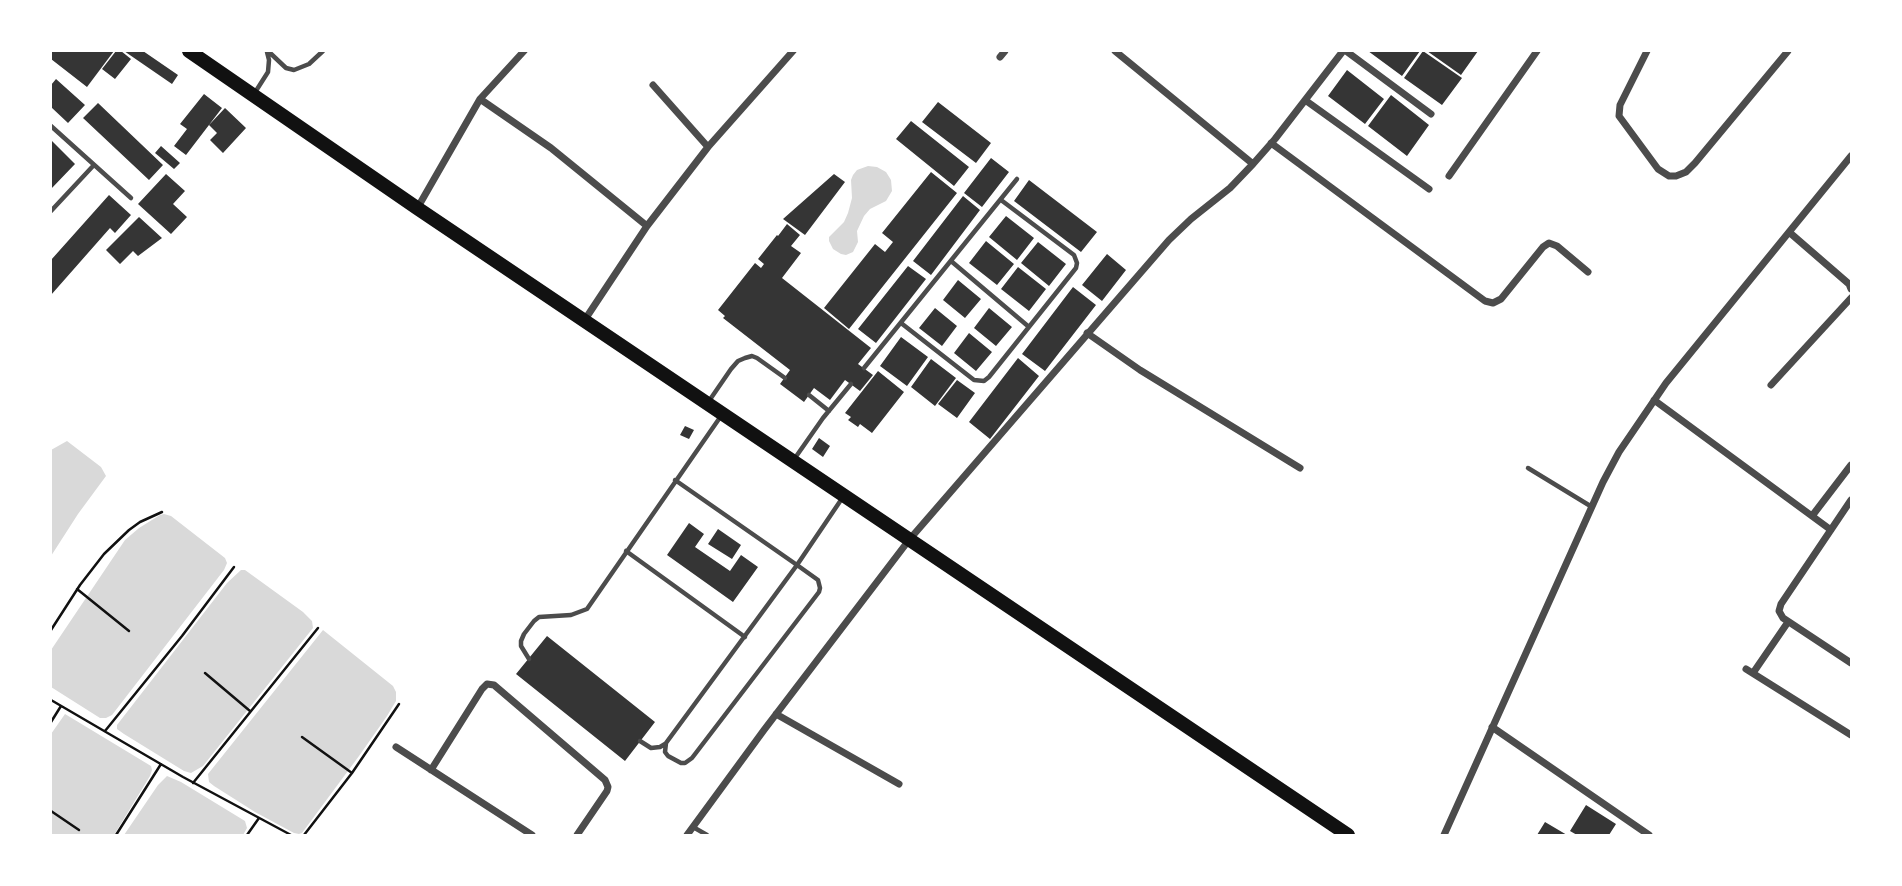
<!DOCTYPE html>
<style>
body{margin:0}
#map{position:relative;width:1902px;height:886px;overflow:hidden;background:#fff;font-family:"Asap Condensed",sans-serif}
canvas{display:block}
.frame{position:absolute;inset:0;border:52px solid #fff;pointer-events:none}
</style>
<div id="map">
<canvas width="1902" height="886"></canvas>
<div class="frame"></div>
</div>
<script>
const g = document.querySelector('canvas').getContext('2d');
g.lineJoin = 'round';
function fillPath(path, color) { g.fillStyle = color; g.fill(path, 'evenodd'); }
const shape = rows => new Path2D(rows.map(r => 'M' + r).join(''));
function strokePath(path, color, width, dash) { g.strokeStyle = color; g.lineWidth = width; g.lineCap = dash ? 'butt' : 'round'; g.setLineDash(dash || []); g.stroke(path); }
fillPath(shape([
 [868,166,877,167,886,172,891,180,892,191,886,201,870,209,864,216,857,231,858,242,853,252,846,255,841,254,833,249,829,241,829,237,844,222,848,213,852,198,851,180,853,175,857,170],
 [67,441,101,467,106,476,78,514,51,556,51,450],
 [164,514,171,516,225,558,227,563,224,570,112,715,106,718,100,718,51,687,51,650,125,540,139,528,160,515],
 [241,570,245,570,303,612,312,621,313,628,203,766,191,773,184,771,124,734,117,729,117,725,227,583],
 [323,630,393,686,396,692,396,701,387,716,359,756,302,833,299,834,294,833,255,812,214,786,209,782,208,774],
 [65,714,151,766,152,770,150,776,114,835,51,835,51,734],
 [167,776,181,782,245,821,247,828,243,835,124,835,158,785]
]), '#d9d9d9');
fillPath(shape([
 [51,51,114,51,87,87,51,59],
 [116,51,121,51,131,59,115,79,102,69],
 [124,51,143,51,178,75,172,84],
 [1368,51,1420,51,1402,76],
 [1423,51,1462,78,1442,105,1404,78],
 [1427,51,1478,51,1461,75],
 [1347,70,1384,99,1365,124,1328,96],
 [56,79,85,105,68,123,51,107,51,85],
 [204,94,222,108,186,155,174,146,187,129,180,124],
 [1391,95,1429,125,1407,156,1368,126],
 [938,102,991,143,976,163,922,122],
 [98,103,163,165,149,180,83,118],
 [225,108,246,128,223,153,210,140,217,133,209,125],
 [911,121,969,167,954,186,896,139],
 [51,140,75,164,51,189],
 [161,146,180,163,174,169,155,153],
 [991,158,1009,172,982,207,964,193],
 [931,172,957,193,849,329,824,308,875,244,885,252,893,242,882,233],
 [166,174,185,191,173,204,187,217,171,234,138,204],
 [834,174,845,182,805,235,783,219],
 [1029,180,1097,232,1081,252,1014,201],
 [109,195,131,215,115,233,110,228,51,295,51,260],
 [963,196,980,210,931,275,913,261],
 [1006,216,1034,238,1017,260,989,237],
 [139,217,162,238,138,256,133,251,120,264,106,250],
 [787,224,800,235,791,246,801,253,782,278,871,348,858,364,873,375,860,391,845,380,830,400,814,388,804,402,780,384,790,370,723,318,725,316,718,310,755,263,761,268,764,264,758,259,777,235,778,236],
 [986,241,1014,264,997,285,969,263],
 [1038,242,1066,264,1049,286,1021,263],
 [1107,254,1126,270,1102,301,1082,285],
 [908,266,926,279,876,343,858,329],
 [1018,267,1046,289,1029,311,1001,289],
 [958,280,981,299,965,318,943,300],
 [1073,287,1096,305,1045,371,1022,354],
 [935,308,957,326,942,346,919,328],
 [989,308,1012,327,996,346,974,328],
 [969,333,992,352,976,371,954,353],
 [901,337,928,357,907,386,880,366],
 [1018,358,1039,376,990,439,969,422],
 [931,359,956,378,935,406,911,387],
 [878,371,904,392,872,433,860,424,858,427,848,420,851,417,845,413],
 [957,380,975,393,957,418,938,404],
 [685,426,694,430,689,439,680,435],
 [819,438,830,446,823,457,812,449],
 [689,523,704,534,695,547,730,571,741,555,758,567,733,602,667,555],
 [718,529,741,545,732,559,708,544],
 [547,636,655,722,625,761,516,674],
 [1586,805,1616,824,1609,835,1577,835,1570,831],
 [1545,822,1567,835,1537,835]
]), '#353535');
strokePath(shape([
 [77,589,129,631],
 [51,630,80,585,104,554,129,530,140,522,162,512],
 [205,673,250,711],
 [51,700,183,777,291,835],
 [51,722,61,706],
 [105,731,182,636,234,567],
 [302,737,352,773],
 [193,783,318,628],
 [51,811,79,830],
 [116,835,161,764],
 [247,835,259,818],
 [304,835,352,773,399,704]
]), '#111', 2.5);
strokePath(shape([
 [268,51,286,68,294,70,309,64,323,51],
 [254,94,268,72,269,60,267,52],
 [51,126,131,198],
 [51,211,93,166],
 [951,261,1029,327],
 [901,323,974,380,984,381,989,377,1076,268,1077,263,1074,255,1001,200],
 [864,368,1017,179],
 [809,395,829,411],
 [709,401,731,369,738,361,745,358,752,356,757,358,785,378],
 [795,458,823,418,851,384],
 [1528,468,1592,507],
 [675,480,797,565,818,580,820,588,819,592,692,758,685,763,681,763,668,756,665,752,666,743,797,565,843,497],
 [626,551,745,637],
 [529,659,521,646,521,641,524,634,534,621,539,617,571,615,587,609,721,416],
 [640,741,651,748,660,747,665,744],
 [693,827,707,835]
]), '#4c4c4c', 4.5);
strokePath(shape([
 [1115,51,1253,164],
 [1346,51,1431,114],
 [1647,51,1620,105,1619,116,1658,169,1669,176,1676,176,1686,172,1695,163,1788,51],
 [1000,57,1005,51],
 [653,85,708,147],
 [480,99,551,148,647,226],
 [1305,100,1429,189],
 [1271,143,1485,301,1493,303,1501,299,1543,247,1549,243,1557,246,1588,272],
 [1449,176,1537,51],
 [418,207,480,99,524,51],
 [1789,232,1849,284,1851,289],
 [584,321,647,226,708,147,793,51],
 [1087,333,1140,370,1300,468],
 [1771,385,1851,298],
 [1654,400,1831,530],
 [1851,500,1781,604,1779,611,1783,618,1851,663],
 [1812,516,1851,465],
 [1746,669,1851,735],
 [1753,673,1788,622],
 [776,714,899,784],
 [1492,727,1649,835],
 [396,747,532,835],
 [431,770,482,689,487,684,494,685,605,780,608,787,607,791,577,835],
 [687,835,764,730,909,540,1169,240,1191,219,1230,188,1253,164,1275,139,1343,51],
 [1444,835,1603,482,1619,452,1666,383,1851,156]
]), '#4c4c4c', 7);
strokePath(shape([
 [189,51,417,208,1348,835]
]), '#111', 14);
</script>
